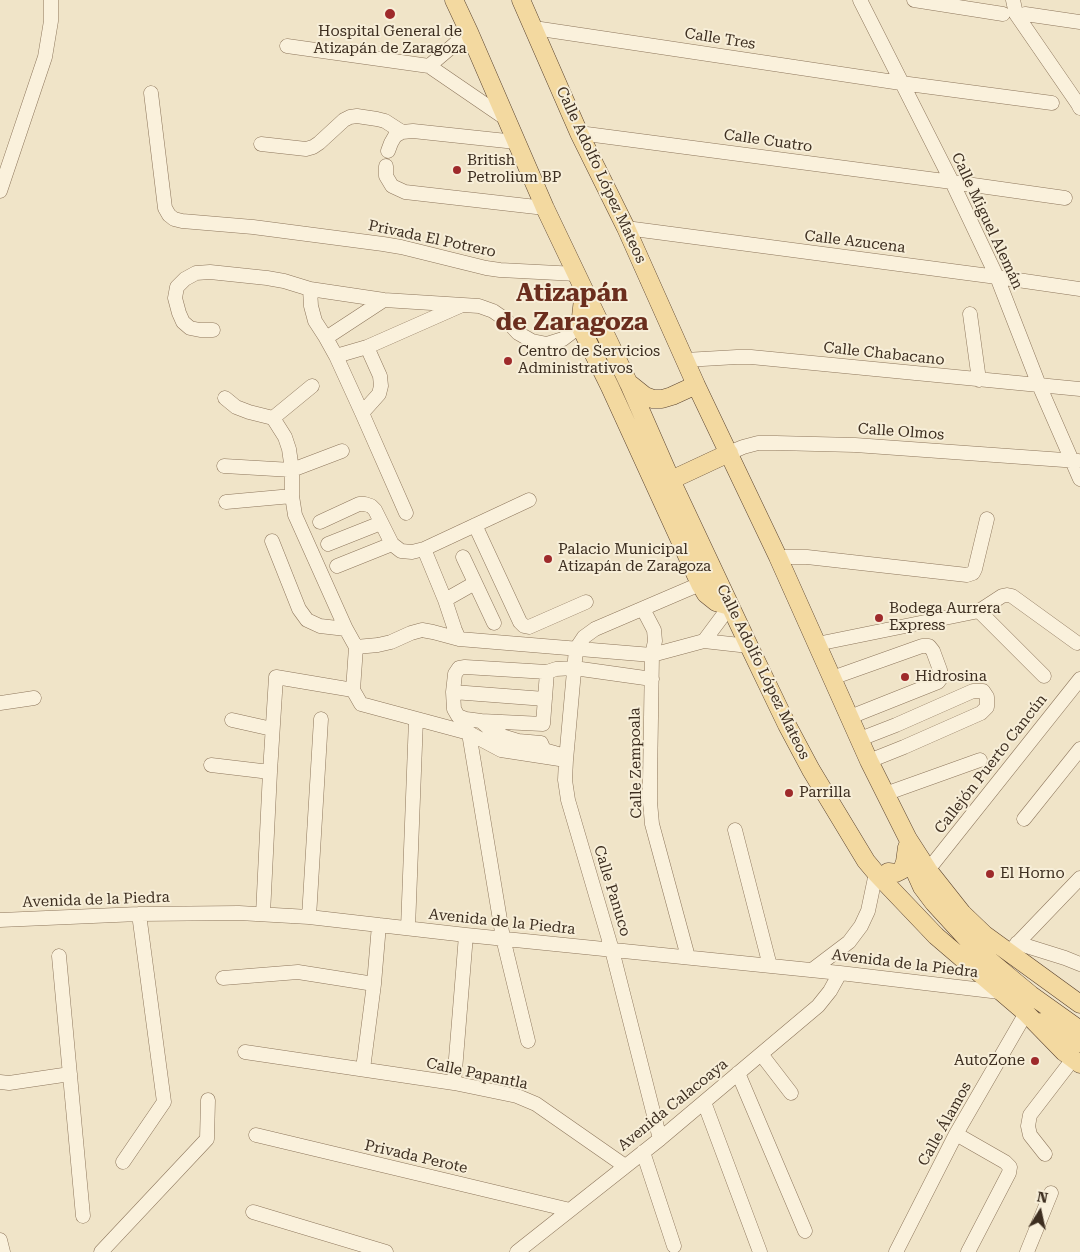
<!DOCTYPE html>
<meta charset="utf-8">
<style>
body{margin:0}
#map{position:relative;width:1080px;height:1252px;overflow:hidden;background:#f0e4c8;font-family:"Roboto Serif",serif}
canvas{display:block}
.north{position:absolute;left:1015px;top:1187px;width:50px;height:50px;-webkit-text-stroke:4px #f7eed8;paint-order:stroke;rotate:10deg;font-size:14px;font-weight:700;line-height:20px;text-align:center;color:#3d2e20}
.north::after{content:'';display:block;margin:auto;width:18px;height:22px;background:#3d2e20;clip-path:polygon(50% 0,100% 100%,50% 72%,0 100%)}
</style>
<div id="map">
<canvas width="1080" height="1252"></canvas>
<div class="north">N</div>
</div>
<script>
const g = document.querySelector('canvas').getContext('2d');
g.lineJoin = 'round';
const shape = rows => new Path2D(rows.map(r => 'M' + r).join(''));
function strokePath(path, color, width, dash) { g.strokeStyle = color; g.lineWidth = width; g.lineCap = dash ? 'butt' : 'round'; g.setLineDash(dash || []); g.stroke(path); }
function label(font, color, halo, rows, align = 'center') {
  g.font = font + ' "Roboto Serif",serif'; g.lineWidth = 4; g.setLineDash([]); g.textBaseline = 'middle'; g.strokeStyle = halo; g.fillStyle = color; for (const [text, x, y, turn = 0] of rows) {
    g.save(); g.translate(x, y); g.rotate((+turn || 0) * Math.PI / 180); g.textAlign = isNaN(turn) ? turn : align; if (halo) g.strokeText(text, 0, 0); g.fillText(text, 0, 0); g.restore();
  }
}
const minor = shape([
 [860,0,952,182,997,277,1039,385,1080,479],
 [914,0,1003,14],
 [1013,0,1016,14,1078,104,1080,108],
 [1025,14,1080,22],
 [534,28,901,83,1052,103],
 [287,46,429,66,505,118],
 [429,66,469,32],
 [151,93,165,208,169,215,174,219,182,221,253,227,383,244,401,247,486,268,500,270,577,274],
 [579,133,952,182,1065,198],
 [261,144,306,149,313,147,319,143,344,120,350,117,357,116,377,119,385,121,402,132],
 [388,151,391,143,395,136,402,132,413,131,516,142],
 [386,166,386,176,392,186,405,192,545,208],
 [0,191,45,57,51,21,51,0],
 [626,228,997,277,1080,289],
 [310,289,311,306,315,321,326,338],
 [384,300,326,338,336,356,362,413,406,513],
 [970,314,979,380],
 [213,330,200,330,190,328,183,322,179,313,175,298,177,287,185,279,196,273,210,272,267,278,284,281,310,289,384,300,479,306,493,311,506,320,518,333,532,341,547,344,563,339,580,326],
 [336,356,367,347],
 [685,360,737,357,751,357,1080,389],
 [312,386,273,418,285,437,289,449,292,470,292,496,295,515,346,629,356,647,353,690,361,704,469,733,501,750,566,760],
 [225,398,236,407,249,412,273,418],
 [362,413,379,394,381,386,380,376,367,347,460,306],
 [729,453,743,447,758,443,776,443,855,445,1078,461],
 [224,466,292,470,342,451],
 [226,502,292,496],
 [320,522,359,504,365,504,371,506,375,510,392,544],
 [475,525,520,622,524,626,529,627,586,602],
 [272,541,299,609,307,620,320,626,346,629],
 [328,544,381,523],
 [424,549,445,600,455,630,459,639],
 [463,557,494,623],
 [778,557,807,557,967,575,973,573,975,569,987,519],
 [337,566,392,544,401,551,412,552,424,549,529,500],
 [445,600,475,583],
 [643,609,654,630,655,641,652,655,650,781,650,802,652,824,688,957],
 [979,611,1044,676],
 [704,641,730,606],
 [817,644,979,611,1002,596,1007,595,1012,596,1077,643],
 [356,647,378,645,391,642,411,633,422,630,433,632,459,639,652,655,704,641,749,646],
 [832,678,922,646,929,646,933,651,940,670,941,678,938,682,850,717],
 [453,692,545,699],
 [0,703,34,698],
 [232,720,272,729],
 [481,721,543,724,547,672],
 [469,733,503,938,528,1041],
 [860,739,896,725,973,691,983,691,987,697,987,707,981,713,904,747,869,761],
 [558,754,544,750,541,743,518,741,505,737,492,731,481,721,466,719,458,716,454,709,453,692,455,674,459,668,465,667,547,672,556,669,574,668,652,679],
 [211,765,270,772],
 [885,794,980,760],
 [1024,819,1080,749],
 [735,830,770,966],
 [928,870,1080,679],
 [263,914,270,772,276,677,353,690],
 [309,917,321,719],
 [0,920,139,914,239,913,309,917,466,935,840,973,1000,992],
 [408,928,416,719],
 [1017,943,1065,958,1080,964],
 [1009,952,1080,878],
 [59,956,83,1216],
 [812,970,849,942,861,926,868,911,876,873],
 [223,978,298,972,374,984],
 [245,1052,454,1083,517,1096,536,1104,625,1166],
 [761,1054,791,1093],
 [363,1069,374,984,379,925],
 [738,1073,805,1231],
 [0,1082,9,1083,70,1074],
 [454,1083,466,935],
 [704,1102,760,1252],
 [956,1134,1005,1162,1010,1167,1009,1173,968,1252],
 [256,1135,570,1210],
 [660,1139,612,950,568,800,565,780,566,760,576,649,584,637,595,629,700,584],
 [643,1152,674,1246],
 [1045,1154,1030,1135,1028,1126,1030,1115,1073,1059],
 [123,1162,164,1102,139,914],
 [253,1212,386,1252],
 [0,1240,3,1252],
 [101,1252,207,1139,208,1100],
 [517,1252,660,1139,818,1006,830,991,840,973],
 [896,1252,956,1134,1026,1013],
 [1027,1252,1051,1193]
]);
const major = shape([
 [454,0,469,32,545,208,629,384,671,480,749,646,787,725,811,770,866,861,876,873,936,936,1026,1013,1064,1052,1080,1064],
 [521,0,579,133,626,228,696,385,778,557,869,761,908,839,928,870,962,913,985,935,1080,1004],
 [584,290,580,326,610,387,700,584,706,594,716,602,730,606],
 [630,384,645,396,653,399,662,399,672,396,696,385],
 [671,480,729,453],
 [910,852,913,867,922,887,934,903,978,951,1031,995,1080,1030],
 [888,872,896,873,902,870,905,862,907,847],
 [1041,1022,1080,1043]
]);
strokePath(minor, '#8d765c', 15);
strokePath(major, '#5b4430', 19);
strokePath(minor, '#faf1dc', 14);
strokePath(major, '#f3d9a0', 18);
for (const [x, y, r, color] of [
 [390,14,6,"#9e2a2b"],
 [457,170,5,"#9e2a2b"],
 [508,361,5,"#9e2a2b"],
 [548,559,5,"#9e2a2b"],
 [879,618,5,"#9e2a2b"],
 [905,677,5,"#9e2a2b"],
 [789,793,5,"#9e2a2b"],
 [990,874,5,"#9e2a2b"],
 [1035,1061,5,"#9e2a2b"]
]) { const dot = new Path2D(); dot.arc(x, y, r, 0, 2 * Math.PI); g.fillStyle = color; g.fill(dot); strokePath(dot, '#f7eed8', 2); }
label('15px', '#3d2e20', '#f7eed8', [
 ["Hospital General de",390,32,"center"],
 ["Atizapán de Zaragoza",390,49,"center"],
 ["British",467,161],
 ["Petrolium BP",467,178],
 ["Centro de Servicios",518,352],
 ["Administrativos",518,369],
 ["Palacio Municipal",558,550],
 ["Atizapán de Zaragoza",558,567],
 ["Bodega Aurrera",889,609],
 ["Express",889,626],
 ["Hidrosina",915,677],
 ["Parrilla",799,793],
 ["El Horno",1000,874],
 ["AutoZone",1025,1061,"right"]
], 'left');
label('15px', '#3d2e20', '#f7eed8', [
 ["Calle Tres",720,39,9],
 ["Calle Cuatro",768,141,8],
 ["Calle Adolfo López Mateos",601,175,65],
 ["Calle Miguel Alemán",987,221,65],
 ["Privada El Potrero",432,239,12],
 ["Calle Azucena",855,242,7],
 ["Calle Chabacano",884,354,6],
 ["Calle Olmos",901,432,4],
 ["Calle Adolfo López Mateos",763,672,64],
 ["Calle Zempoala",636,763,-91],
 ["Callejón Puerto Cancún",991,764,-52],
 ["Calle Panuco",612,891,73],
 ["Avenida de la Piedra",96,900,-2],
 ["Avenida de la Piedra",502,922,6],
 ["Avenida de la Piedra",905,964,7],
 ["Calle Papantla",477,1074,12],
 ["Avenida Calacoaya",673,1105,-39],
 ["Calle Álamos",945,1124,-61],
 ["Privada Perote",416,1157,13]
]);
label('bold 25px', '#6b2e1e', '#f7eed8', [
 ["Atizapán",572,294],
 ["de Zaragoza",572,323]
]);
</script>
